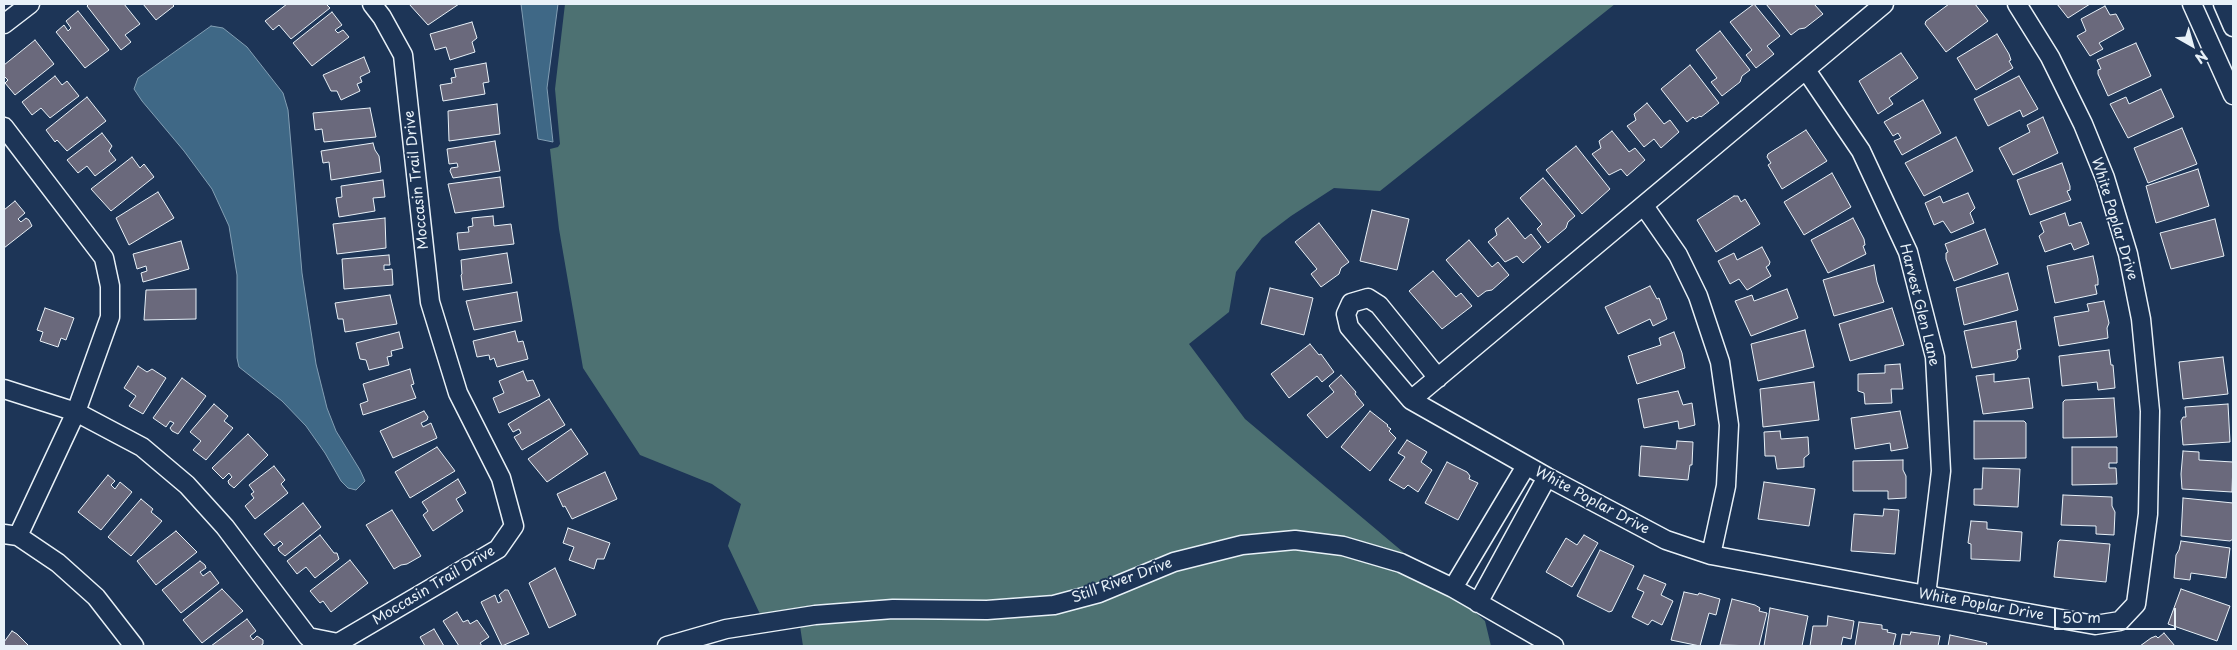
<!DOCTYPE html>
<style>
body{margin:0}
#map{position:relative;width:2237px;height:650px;overflow:hidden;background:#1d3557;font-family:"Playpen Sans",sans-serif}
canvas{display:block}
.frame{position:absolute;inset:0;border:5px solid #e8f1f8;pointer-events:none}
.north{position:absolute;left:2167px;top:20px;width:50px;height:50px;-webkit-text-stroke:4px #1d3557;paint-order:stroke;rotate:142deg;font-size:14px;font-weight:700;line-height:20px;text-align:center;color:#e8f1f8}
.north::after{content:'';display:block;margin:auto;width:18px;height:22px;background:#e8f1f8;clip-path:polygon(50% 0,100% 100%,50% 72%,0 100%)}
.scale{position:absolute;left:2054px;top:608px;width:122px;height:22px;box-sizing:border-box;border:2px solid #e8f1f8;border-top:0;padding-left:6px;font-size:15px;line-height:18px;white-space:nowrap;color:#e8f1f8;-webkit-text-stroke:4px #1d3557;paint-order:stroke}
</style>
<div id="map">
<canvas width="2237" height="650"></canvas>
<div class="frame"></div>
<div class="north">N</div>
<div class="scale">50 m</div>
</div>
<script>
const g = document.querySelector('canvas').getContext('2d');
g.lineJoin = 'round';
function fillPath(path, color) { g.fillStyle = color; g.fill(path, 'evenodd'); }
const shape = rows => new Path2D(rows.map(r => 'M' + r).join(''));
function strokePath(path, color, width, dash) { g.strokeStyle = color; g.lineWidth = width; g.lineCap = dash ? 'butt' : 'round'; g.setLineDash(dash || []); g.stroke(path); }
function label(font, color, halo, rows, align = 'center') {
  g.font = font + ' "Playpen Sans",sans-serif'; g.lineWidth = 4; g.setLineDash([]); g.textBaseline = 'middle'; g.strokeStyle = halo; g.fillStyle = color; for (const [text, x, y, turn = 0] of rows) {
    g.save(); g.translate(x, y); g.rotate((+turn || 0) * Math.PI / 180); g.textAlign = isNaN(turn) ? turn : align; if (halo) g.strokeText(text, 0, 0); g.fillText(text, 0, 0); g.restore();
  }
}
fillPath(shape([
 [565,4,1615,4,1380,191,1334,188,1291,216,1262,238,1236,272,1229,312,1189,344,1245,419,1409,557,1343,537,1293,531,1240,535,1170,553,1095,584,1051,596,986,601,891,600,814,605,760,614,728,546,741,504,712,484,640,455,583,368,559,229,550,149,558,147,560,144,555,89],
 [1296,549,1342,555,1398,572,1450,596,1469,607,1485,621,1491,646,803,646,800,626,894,618,988,620,1055,614,1103,601,1177,571,1244,553]
]), '#4d7172');
const water = shape([
 [521,4,558,4,547,88,553,142,538,139,521,4],
 [211,26,223,28,247,47,283,93,288,110,302,273,316,364,327,408,336,431,360,470,365,481,356,490,348,488,341,481,325,453,306,426,282,401,239,367,237,358,237,275,229,226,212,189,184,151,142,101,134,89,138,78,211,26]
]);
fillPath(water, '#3f6886');
strokePath(water, '#839fb4', 1);
const building = shape([
 [89,4,124,4,140,24,125,35,131,42,121,50,87,6,89,4],
 [143,4,172,4,174,6,156,20,143,4],
 [287,4,326,4,330,8,291,39,279,25,273,30,265,21,287,4],
 [409,4,459,4,428,25,409,4],
 [1754,4,1780,36,1767,46,1774,54,1756,68,1746,55,1752,50,1730,22,1754,4],
 [1766,4,1814,4,1823,14,1805,28,1799,29,1791,35,1766,4],
 [1949,4,1975,4,1988,21,1946,52,1925,24,1926,21,1949,4],
 [2057,4,2090,4,2068,18,2057,4],
 [2105,6,2110,15,2116,14,2124,29,2099,43,2103,49,2090,56,2077,36,2086,31,2081,19,2105,6],
 [78,11,109,50,85,68,56,32,64,25,68,31,71,28,66,21,78,11],
 [332,12,342,25,335,30,338,33,343,30,349,37,312,66,293,43,332,12],
 [472,22,477,38,472,42,475,52,450,60,446,47,435,50,430,34,472,22],
 [1720,31,1750,70,1742,76,1740,82,1722,96,1711,82,1717,78,1696,50,1720,31],
 [1997,34,2009,54,2011,60,2009,61,2013,68,1976,90,1957,58,1997,34],
 [35,40,54,64,15,95,5,83,8,80,4,76,4,65,35,40],
 [2136,43,2151,76,2108,96,2098,74,2098,70,2101,69,2097,60,2136,43],
 [1901,53,1918,78,1889,98,1893,104,1878,114,1859,81,1901,53],
 [364,57,370,72,360,77,362,82,357,84,360,91,341,100,337,91,331,91,323,75,364,57],
 [486,63,489,82,483,83,485,94,443,101,440,85,452,83,451,78,456,77,454,69,486,63],
 [1690,65,1719,103,1701,117,1700,116,1695,119,1693,117,1687,122,1661,89,1690,65],
 [55,76,62,85,67,81,79,96,50,118,41,108,32,115,22,102,55,76],
 [2019,76,2038,109,2023,117,2020,110,1988,126,1974,99,2019,76],
 [2161,89,2174,117,2128,138,2110,104,2126,97,2129,104,2161,89],
 [87,97,106,121,67,151,57,140,55,142,46,130,87,97],
 [1923,100,1941,133,1902,155,1894,141,1901,138,1898,133,1893,136,1884,122,1923,100],
 [1647,103,1664,124,1670,120,1679,132,1661,148,1654,139,1644,147,1627,126,1636,120,1634,114,1647,103],
 [497,104,500,134,449,141,448,111,497,104],
 [370,108,376,137,324,142,322,129,315,130,313,113,370,108],
 [2043,117,2058,153,2013,175,1999,148,2030,132,2027,125,2043,117],
 [2182,128,2197,164,2148,183,2134,148,2182,128],
 [1806,130,1827,161,1782,189,1768,165,1771,163,1767,157,1768,154,1806,130],
 [1612,131,1629,152,1635,148,1645,160,1627,176,1621,169,1609,175,1592,154,1601,148,1599,141,1612,131],
 [102,133,112,146,109,151,116,160,95,176,87,166,78,173,67,160,102,133],
 [1956,137,1973,171,1924,196,1905,163,1956,137],
 [495,141,500,171,453,178,450,171,451,168,458,167,457,163,449,164,447,149,495,141],
 [373,143,375,150,379,156,381,172,331,180,329,162,323,163,321,151,373,143],
 [1576,146,1610,189,1582,214,1546,170,1576,146],
 [132,157,140,168,144,164,154,177,111,211,91,189,132,157],
 [2062,163,2070,186,2070,190,2067,191,2071,200,2030,215,2017,180,2062,163],
 [2198,169,2209,206,2156,223,2146,186,2198,169],
 [1832,173,1851,207,1804,235,1784,202,1832,173],
 [500,177,504,207,455,213,448,184,500,177],
 [1543,178,1575,216,1568,222,1566,228,1548,243,1537,229,1542,224,1520,198,1543,178],
 [383,180,385,197,373,198,375,211,339,217,336,198,342,197,341,186,383,180],
 [158,192,174,218,129,245,116,218,158,192],
 [1968,193,1975,208,1970,213,1974,223,1951,233,1943,221,1934,225,1925,203,1940,196,1943,203,1968,193],
 [1734,196,1738,196,1741,202,1745,199,1760,224,1716,252,1697,220,1734,196],
 [15,201,25,213,18,219,21,222,26,218,29,220,32,226,4,248,4,210,15,201],
 [1372,210,1409,219,1397,270,1360,261,1372,210],
 [2065,213,2069,226,2081,222,2089,244,2074,250,2071,243,2045,252,2039,236,2044,232,2040,222,2065,213],
 [493,216,494,226,511,224,514,244,459,250,457,233,469,232,468,227,473,226,472,218,493,216],
 [385,218,386,248,337,254,333,224,385,218],
 [1508,218,1525,239,1531,234,1541,247,1523,263,1517,256,1505,262,1488,242,1497,235,1495,229,1508,218],
 [1853,218,1864,239,1865,245,1863,246,1866,254,1828,273,1811,240,1853,218],
 [2215,219,2224,256,2171,269,2160,233,2215,219],
 [1319,223,1349,262,1341,268,1339,274,1321,287,1311,274,1317,269,1295,242,1319,223],
 [1985,229,1998,264,1954,281,1946,259,1946,253,1948,252,1945,244,1985,229],
 [1469,240,1492,267,1498,262,1509,275,1492,290,1486,291,1478,297,1446,260,1469,240],
 [181,241,189,269,143,282,141,273,147,271,146,266,137,269,133,254,181,241],
 [1762,247,1770,262,1769,265,1766,267,1771,276,1747,290,1739,279,1730,284,1718,261,1734,253,1737,260,1762,247],
 [507,253,512,283,463,290,461,275,462,274,461,260,507,253],
 [389,255,390,265,384,265,384,270,392,269,393,285,344,289,342,259,389,255],
 [2093,256,2098,279,2098,285,2095,285,2097,294,2055,303,2047,266,2093,256],
 [1874,265,1877,282,1884,302,1834,316,1823,280,1874,265],
 [1433,271,1456,297,1461,293,1472,306,1442,329,1409,291,1433,271],
 [2008,273,2018,310,1964,325,1956,288,2008,273],
 [1650,286,1657,299,1659,298,1667,319,1653,326,1650,319,1618,334,1605,307,1650,286],
 [1270,288,1313,298,1304,335,1261,324,1270,288],
 [196,289,196,319,144,320,146,290,196,289],
 [1787,289,1798,318,1751,336,1735,301,1752,295,1754,301,1787,289],
 [517,292,522,321,474,330,466,301,517,292],
 [390,295,397,324,345,332,343,319,338,319,335,303,390,295],
 [2104,301,2109,323,2107,328,2108,338,2059,346,2054,317,2089,311,2087,304,2104,301],
 [45,308,74,318,66,340,61,338,58,347,40,341,43,332,37,330,45,308],
 [1892,308,1904,345,1850,361,1839,324,1892,308],
 [2016,321,2021,349,2017,350,2018,357,2016,360,1972,368,1964,331,2016,321],
 [1805,330,1814,367,1758,381,1751,344,1805,330],
 [515,331,518,342,523,341,528,359,497,367,494,358,490,360,489,355,477,357,473,341,515,331],
 [399,332,403,348,391,351,392,356,387,357,389,365,369,370,366,360,360,359,356,343,399,332],
 [1674,332,1682,353,1685,368,1637,384,1628,356,1661,345,1659,338,1674,332],
 [1310,344,1319,355,1321,354,1334,372,1322,382,1317,376,1289,398,1271,374,1310,344],
 [2109,350,2111,365,2113,365,2115,388,2098,390,2097,382,2062,386,2059,356,2109,350],
 [2223,357,2228,394,2183,399,2179,362,2223,357],
 [1900,364,1903,389,1891,389,1892,403,1865,404,1864,393,1858,391,1858,374,1885,373,1885,365,1900,364],
 [138,366,147,372,152,369,166,378,143,414,129,406,136,396,124,388,138,366],
 [410,369,414,384,411,385,416,398,363,415,360,404,368,401,363,384,410,369],
 [523,371,527,381,533,380,540,396,499,413,493,398,504,393,499,381,523,371],
 [1994,374,1994,382,2029,378,2033,408,1983,414,1976,376,1994,374],
 [1341,375,1356,392,1355,394,1364,405,1327,438,1307,415,1334,392,1329,386,1341,375],
 [182,378,206,396,178,434,172,431,170,428,174,423,170,421,166,427,153,418,182,378],
 [1814,382,1819,420,1763,427,1760,389,1814,382],
 [1678,391,1683,405,1692,403,1695,425,1679,429,1678,421,1644,428,1638,399,1678,391],
 [2114,398,2117,437,2063,438,2063,402,2065,400,2114,398],
 [549,399,565,425,522,450,514,437,521,433,519,429,513,432,508,424,549,399],
 [214,404,228,416,224,421,233,428,206,460,193,450,201,441,190,432,214,404],
 [2228,404,2230,442,2183,445,2181,421,2183,417,2186,417,2185,407,2228,404],
 [424,411,428,417,427,420,421,423,423,427,431,423,437,438,393,458,380,431,424,411],
 [1370,411,1388,425,1387,426,1391,429,1389,431,1396,438,1370,471,1341,447,1370,411],
 [1900,411,1908,448,1891,451,1890,443,1855,449,1851,418,1900,411],
 [1974,421,2024,421,2026,423,2026,458,1974,459,1974,421],
 [571,429,588,454,547,482,528,459,571,429],
 [1780,431,1781,439,1808,437,1809,454,1804,458,1804,467,1777,469,1775,456,1765,456,1764,432,1780,431],
 [248,434,268,455,234,488,229,484,228,481,232,477,229,473,223,479,212,468,248,434],
 [1407,440,1427,452,1421,462,1432,470,1418,492,1408,485,1404,489,1389,480,1405,457,1398,453,1407,440],
 [1677,441,1693,442,1692,465,1690,465,1688,480,1639,476,1641,446,1676,449,1677,441],
 [437,447,455,471,410,498,395,472,437,447],
 [2072,447,2117,447,2117,463,2109,463,2109,468,2116,468,2117,484,2072,485,2072,447],
 [2183,451,2199,452,2199,460,2233,462,2232,492,2182,489,2181,474,2183,451],
 [1903,460,1903,470,1906,476,1906,498,1888,499,1888,491,1853,491,1853,461,1903,460],
 [1447,462,1467,472,1470,476,1469,479,1478,483,1458,520,1425,503,1447,462],
 [274,466,285,480,281,484,288,493,255,519,245,506,254,498,251,494,254,492,249,485,274,466],
 [1983,468,2020,469,2018,507,1974,505,1974,489,1982,489,1983,468],
 [605,472,617,499,572,519,565,506,563,507,557,494,605,472],
 [108,475,115,481,111,485,115,489,120,482,132,492,101,530,78,512,108,475],
 [458,479,466,493,456,499,463,511,433,531,423,515,428,511,422,502,458,479],
 [1764,482,1815,489,1809,526,1758,519,1764,482],
 [2063,495,2112,497,2112,506,2115,512,2114,535,2096,534,2096,526,2061,525,2063,495],
 [2183,498,2233,503,2233,539,2230,541,2181,536,2183,498],
 [141,499,153,509,151,512,162,521,131,556,108,537,141,499],
 [303,503,321,527,285,556,279,551,278,548,283,544,280,541,274,546,264,534,303,503],
 [1884,509,1899,510,1895,554,1851,551,1854,514,1883,516,1884,509],
 [392,510,421,556,407,564,401,565,394,569,366,525,392,510],
 [1971,521,1987,522,1987,529,2022,532,2020,561,1971,559,1971,544,1968,543,1971,521],
 [568,528,610,543,604,559,597,559,594,569,569,560,574,547,563,543,568,528],
 [176,531,197,552,156,585,137,561,176,531],
 [320,535,334,553,337,553,339,559,315,578,306,567,297,574,287,561,320,535],
 [1584,535,1598,543,1572,587,1546,572,1566,538,1577,545,1584,535],
 [2060,540,2110,544,2106,582,2054,577,2058,542,2060,540],
 [2181,541,2230,548,2226,578,2191,573,2190,580,2174,578,2176,555,2179,550,2181,541],
 [1600,550,1634,566,1612,611,1609,612,1577,596,1600,550],
 [350,560,368,583,331,612,323,601,320,603,310,591,350,560],
 [200,561,205,565,206,568,200,572,203,576,210,571,219,583,181,613,162,590,200,561],
 [555,568,576,615,549,628,529,583,555,568],
 [1644,575,1666,584,1661,595,1673,601,1662,625,1652,620,1648,625,1632,617,1644,592,1637,589,1644,575],
 [222,589,243,611,202,643,183,620,222,589],
 [2181,589,2230,606,2217,641,2168,624,2181,589],
 [505,590,508,590,529,634,502,646,481,602,495,595,498,603,502,601,499,595,505,590],
 [1684,592,1698,595,1699,593,1720,599,1716,615,1709,613,1700,646,1671,640,1684,592],
 [1732,599,1755,605,1760,608,1759,611,1767,613,1759,646,1720,645,1732,599],
 [1770,608,1808,616,1802,646,1764,646,1770,608],
 [457,612,463,622,468,620,470,624,477,620,489,637,480,643,482,646,459,646,443,621,457,612],
 [1828,616,1854,621,1851,639,1843,637,1841,646,1810,646,1813,626,1827,626,1828,616],
 [247,619,256,631,250,636,253,640,257,636,263,640,263,644,260,646,211,646,247,619],
 [1859,622,1882,625,1882,629,1888,630,1887,632,1896,634,1893,646,1855,646,1859,622],
 [434,629,444,646,425,646,420,637,434,629],
 [12,631,17,634,29,646,4,646,4,642,12,631],
 [1911,632,1940,636,1938,646,1900,646,1902,634,1910,635,1911,632],
 [2164,633,2175,646,2140,646,2151,638,2156,636,2158,638,2164,633],
 [1950,635,1987,643,1986,646,1948,646,1950,635]
]);
fillPath(building, '#6a697c');
strokePath(building, '#e8f1f8', 1);
const minor = shape([
 [2192,4,2233,95],
 [2223,4,2233,27],
 [4,24,30,4],
 [1806,70,1861,151,1908,252,1935,357,1941,471,1926,595],
 [4,127,104,258,110,286,110,317,76,412,18,536],
 [1644,206,1678,255,1698,296,1720,362,1729,425,1726,486,1711,555],
 [1438,378,1379,305,1368,298,1351,303,1346,314,1349,327,1411,400,1547,477,1666,540,1711,555,1926,595,2095,625,2120,621,2136,604,2148,514,2150,411,2141,319,2128,254,2105,178,2083,124,2050,57,2017,4],
 [4,389,76,412,142,447,187,485,225,527,308,637,338,643,498,549,514,526,501,478,458,393,430,302,403,55,382,17,372,4],
 [1411,400,1884,4],
 [4,534,18,536,58,563,96,597,134,646],
 [1453,588,1526,466],
 [1478,603,1547,477],
 [667,646,726,629,815,615,893,609,987,610,1054,605,1099,593,1174,562,1242,545,1295,540,1343,546,1401,563,1453,588,1554,646]
]);
strokePath(minor, '#e8f1f8', 21);
strokePath(minor, '#1d3557', 18);
label('14px', '#e8f1f8', '#1d3557', [
 ["Moccasin Trail Drive",417,180,-96],
 ["White Poplar Drive",2114,219,73],
 ["Harvest Glen Lane",1919,305,76],
 ["White Poplar Drive",1592,501,28],
 ["Still River Drive",1122,581,-20],
 ["Moccasin Trail Drive",434,586,-31],
 ["White Poplar Drive",1981,605,10]
]);
</script>
